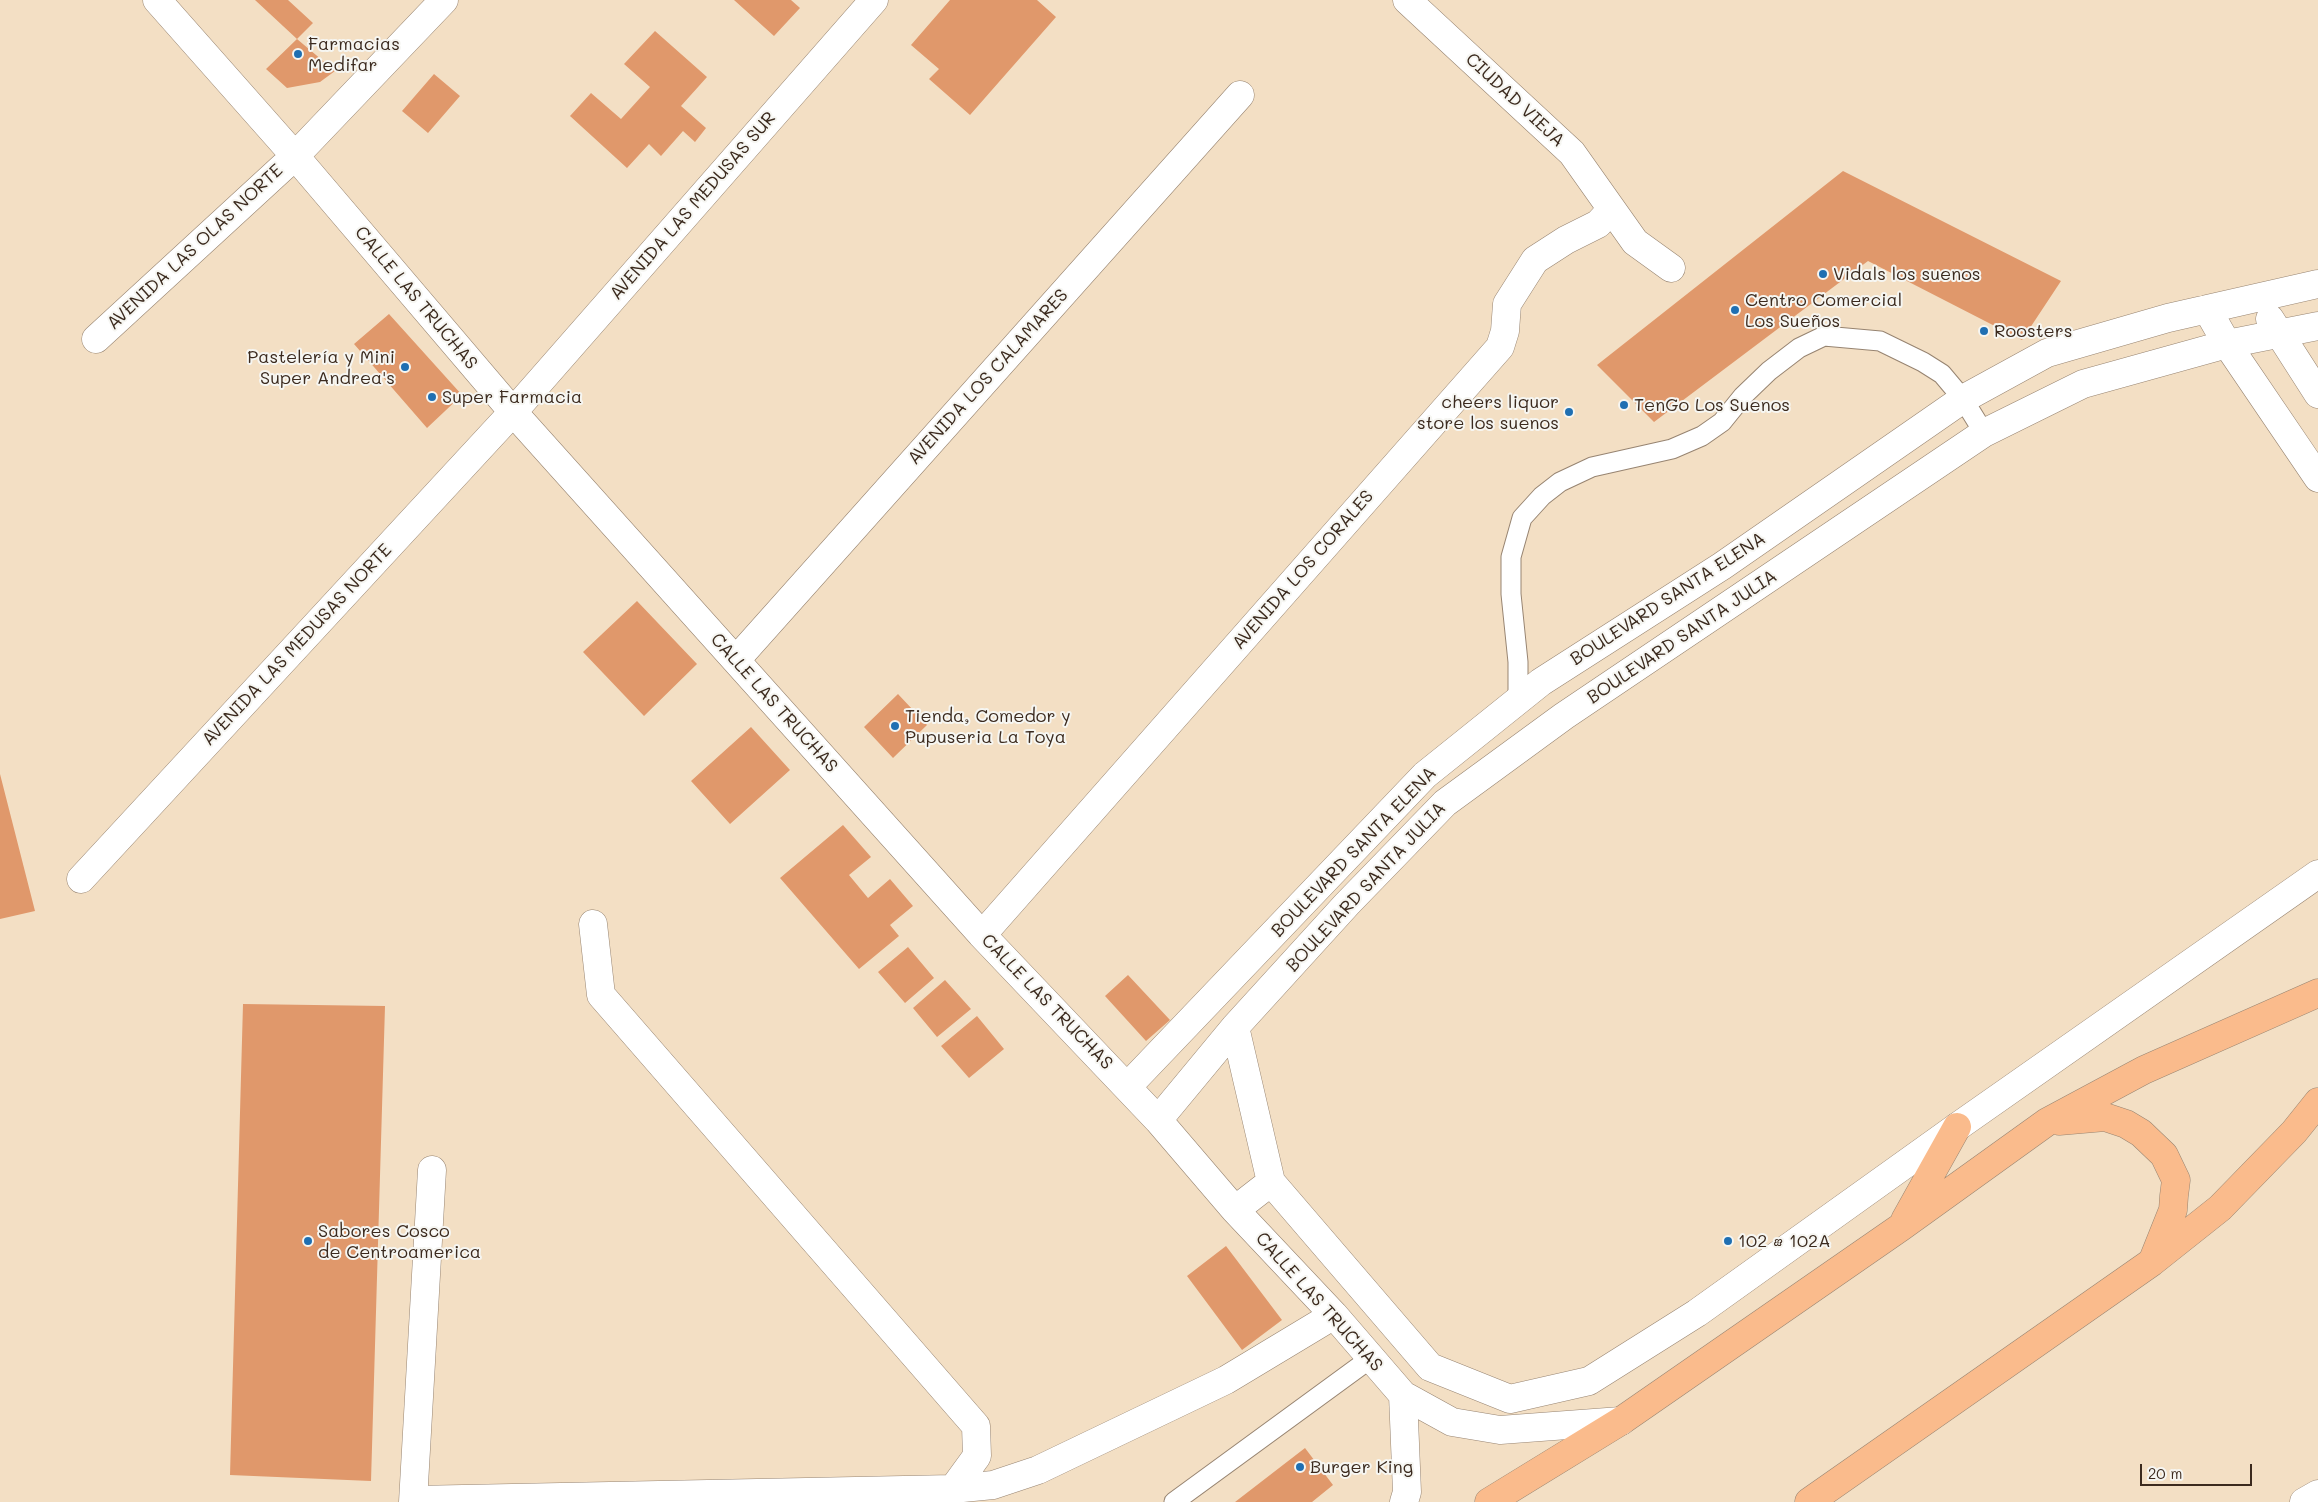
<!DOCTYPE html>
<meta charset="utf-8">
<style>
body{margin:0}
#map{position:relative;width:2318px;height:1502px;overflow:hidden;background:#f3dfc4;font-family:Mali,sans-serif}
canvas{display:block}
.scale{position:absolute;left:2140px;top:1464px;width:112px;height:22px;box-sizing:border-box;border:2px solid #3b2a1e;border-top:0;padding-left:6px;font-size:15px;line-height:18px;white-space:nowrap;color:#3b2a1e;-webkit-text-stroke:4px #f6f6f2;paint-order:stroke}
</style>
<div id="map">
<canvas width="2318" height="1502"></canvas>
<div class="scale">20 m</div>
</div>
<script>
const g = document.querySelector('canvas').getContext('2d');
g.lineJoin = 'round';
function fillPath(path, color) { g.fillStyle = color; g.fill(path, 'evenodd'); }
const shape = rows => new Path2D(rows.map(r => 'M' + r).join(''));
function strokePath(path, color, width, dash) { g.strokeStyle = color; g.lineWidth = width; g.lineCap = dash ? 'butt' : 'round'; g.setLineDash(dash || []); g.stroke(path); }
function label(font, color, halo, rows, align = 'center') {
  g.font = font + ' Mali,sans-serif'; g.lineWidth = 4; g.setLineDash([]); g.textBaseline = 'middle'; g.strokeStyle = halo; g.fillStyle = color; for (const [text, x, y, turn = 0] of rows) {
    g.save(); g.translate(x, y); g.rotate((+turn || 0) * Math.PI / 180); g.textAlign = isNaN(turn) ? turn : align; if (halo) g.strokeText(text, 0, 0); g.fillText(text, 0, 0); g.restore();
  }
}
fillPath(shape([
 [255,0,288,0,313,23,297,39],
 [734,0,791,0,800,8,774,36],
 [950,0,1037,0,1056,17,970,115,929,79,939,69,911,45],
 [655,31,707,77,681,106,706,128,695,142,683,131,661,156,649,144,627,168,570,116,591,93,621,119,650,87,624,64],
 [297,39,335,71,320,82,287,88,266,69],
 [434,74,460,96,428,133,402,111],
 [1843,171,2061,281,2022,340,1868,261,1654,422,1597,365],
 [389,314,462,395,427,428,354,344],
 [637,601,697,664,644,716,583,652],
 [898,694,927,725,893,758,864,727],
 [751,727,790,770,730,824,691,781],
 [0,774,35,911,0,919],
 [843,825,871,857,849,875,868,898,890,879,913,906,890,925,899,936,859,969,780,878],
 [908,947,934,978,905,1003,878,972],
 [1128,975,1170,1020,1146,1041,1105,996],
 [945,980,971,1009,937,1037,913,1008],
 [243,1004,385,1006,371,1481,230,1475],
 [977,1016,1004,1049,969,1078,941,1046],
 [1226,1246,1282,1320,1242,1350,1187,1276],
 [1305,1448,1333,1485,1312,1502,1235,1502]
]), '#e0986b');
const service = shape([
 [1518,701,1518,662,1511,594,1511,557,1522,518,1542,496,1560,482,1592,467,1672,449,1702,436,1722,422,1743,396,1769,371,1799,348,1824,336,1880,341,1923,362,1942,374,1963,399,1984,433],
 [1174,1502,1371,1358]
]);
const minor = shape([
 [157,0,295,156,513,412,982,935,1158,1120,1235,1210,1334,1315,1403,1395,1452,1422,1500,1430,1621,1421],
 [1407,0,1572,153,1635,242,1671,268],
 [2207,309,2227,344,2318,478],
 [2270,319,2318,394],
 [96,339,295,156,444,0],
 [736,660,1240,95],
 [81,879,513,412,874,0],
 [982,935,1500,347,1505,331,1507,304,1535,260,1566,240,1598,224,1611,210],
 [1235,1027,1271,1182,1430,1367,1510,1399,1589,1381,1697,1313,1957,1127,2318,874],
 [1127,1087,1425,775,1541,682,1722,566,1963,399,2047,353,2168,318,2318,284],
 [1158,1120,1235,1027,1347,904,1445,803,1564,716,1984,433,2083,384,2227,344,2318,326],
 [1235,1210,1271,1182],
 [1403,1395,1407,1492,1404,1502],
 [953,1489,993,1485,1038,1470,1226,1380,1334,1315],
 [414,1500,953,1489,977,1456,976,1426,601,995,593,924],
 [413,1502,432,1170],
 [2304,1502,2318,1494]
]);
const trunk = shape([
 [2059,1121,2105,1117,2126,1124,2141,1133,2164,1155,2176,1180,2174,1196,2173,1210,2153,1260],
 [1905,1220,1957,1127],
 [1489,1502,1621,1421,1901,1227,2047,1122,2144,1070,2318,993],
 [1809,1502,2152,1262,2220,1208,2294,1132,2318,1102]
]);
strokePath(service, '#978471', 21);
strokePath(minor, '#978471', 29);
strokePath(trunk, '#978471', 29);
strokePath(service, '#fff', 19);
strokePath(minor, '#fff', 28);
strokePath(trunk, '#fabb8c', 28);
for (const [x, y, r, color] of [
 [298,54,5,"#1f6fb2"],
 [1823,274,5,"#1f6fb2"],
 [1735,310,5,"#1f6fb2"],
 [1984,331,5,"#1f6fb2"],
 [405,367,5,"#1f6fb2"],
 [432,397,5,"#1f6fb2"],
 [1624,405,5,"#1f6fb2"],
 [1569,412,5,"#1f6fb2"],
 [895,726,5,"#1f6fb2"],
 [308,1241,5,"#1f6fb2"],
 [1728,1241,5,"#1f6fb2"],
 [1300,1467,5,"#1f6fb2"]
]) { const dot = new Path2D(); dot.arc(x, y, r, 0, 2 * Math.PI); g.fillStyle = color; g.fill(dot); strokePath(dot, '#f6f6f2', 2); }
label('18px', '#3b2a1e', '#f6f6f2', [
 ["Farmacias",308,44],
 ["Medifar",308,65],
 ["Vidals los suenos",1833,274],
 ["Centro Comercial",1745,300],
 ["Los Sueños",1745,321],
 ["Roosters",1994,331],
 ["Pastelería y Mini",395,357,"right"],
 ["Super Andrea's",395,378,"right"],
 ["Super Farmacia",442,397],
 ["cheers liquor",1559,402,"right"],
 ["store los suenos",1559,423,"right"],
 ["TenGo Los Suenos",1634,405],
 ["Tienda, Comedor y",905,716],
 ["Pupuseria La Toya",905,737],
 ["Sabores Cosco",318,1231],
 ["de Centroamerica",318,1252],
 ["102 • 102A",1738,1241],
 ["Burger King",1310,1467]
], 'left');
label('18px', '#3b2a1e', '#f6f6f2', [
 ["CIUDAD VIEJA",1515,100,43],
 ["AVENIDA LAS MEDUSAS SUR",693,206,-49],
 ["AVENIDA LAS OLAS NORTE",195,247,-43],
 ["CALLE LAS TRUCHAS",416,298,50],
 ["AVENIDA LOS CALAMARES",988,377,-48],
 ["AVENIDA LOS CORALES",1303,570,-49],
 ["BOULEVARD SANTA ELENA",1668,599,-33],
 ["BOULEVARD SANTA JULIA",1682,637,-34],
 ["AVENIDA LAS MEDUSAS NORTE",297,645,-47],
 ["CALLE LAS TRUCHAS",774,703,48],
 ["BOULEVARD SANTA ELENA",1354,852,-46],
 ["BOULEVARD SANTA JULIA",1366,887,-47],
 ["CALLE LAS TRUCHAS",1047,1002,46],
 ["CALLE LAS TRUCHAS",1319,1302,48]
]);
</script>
